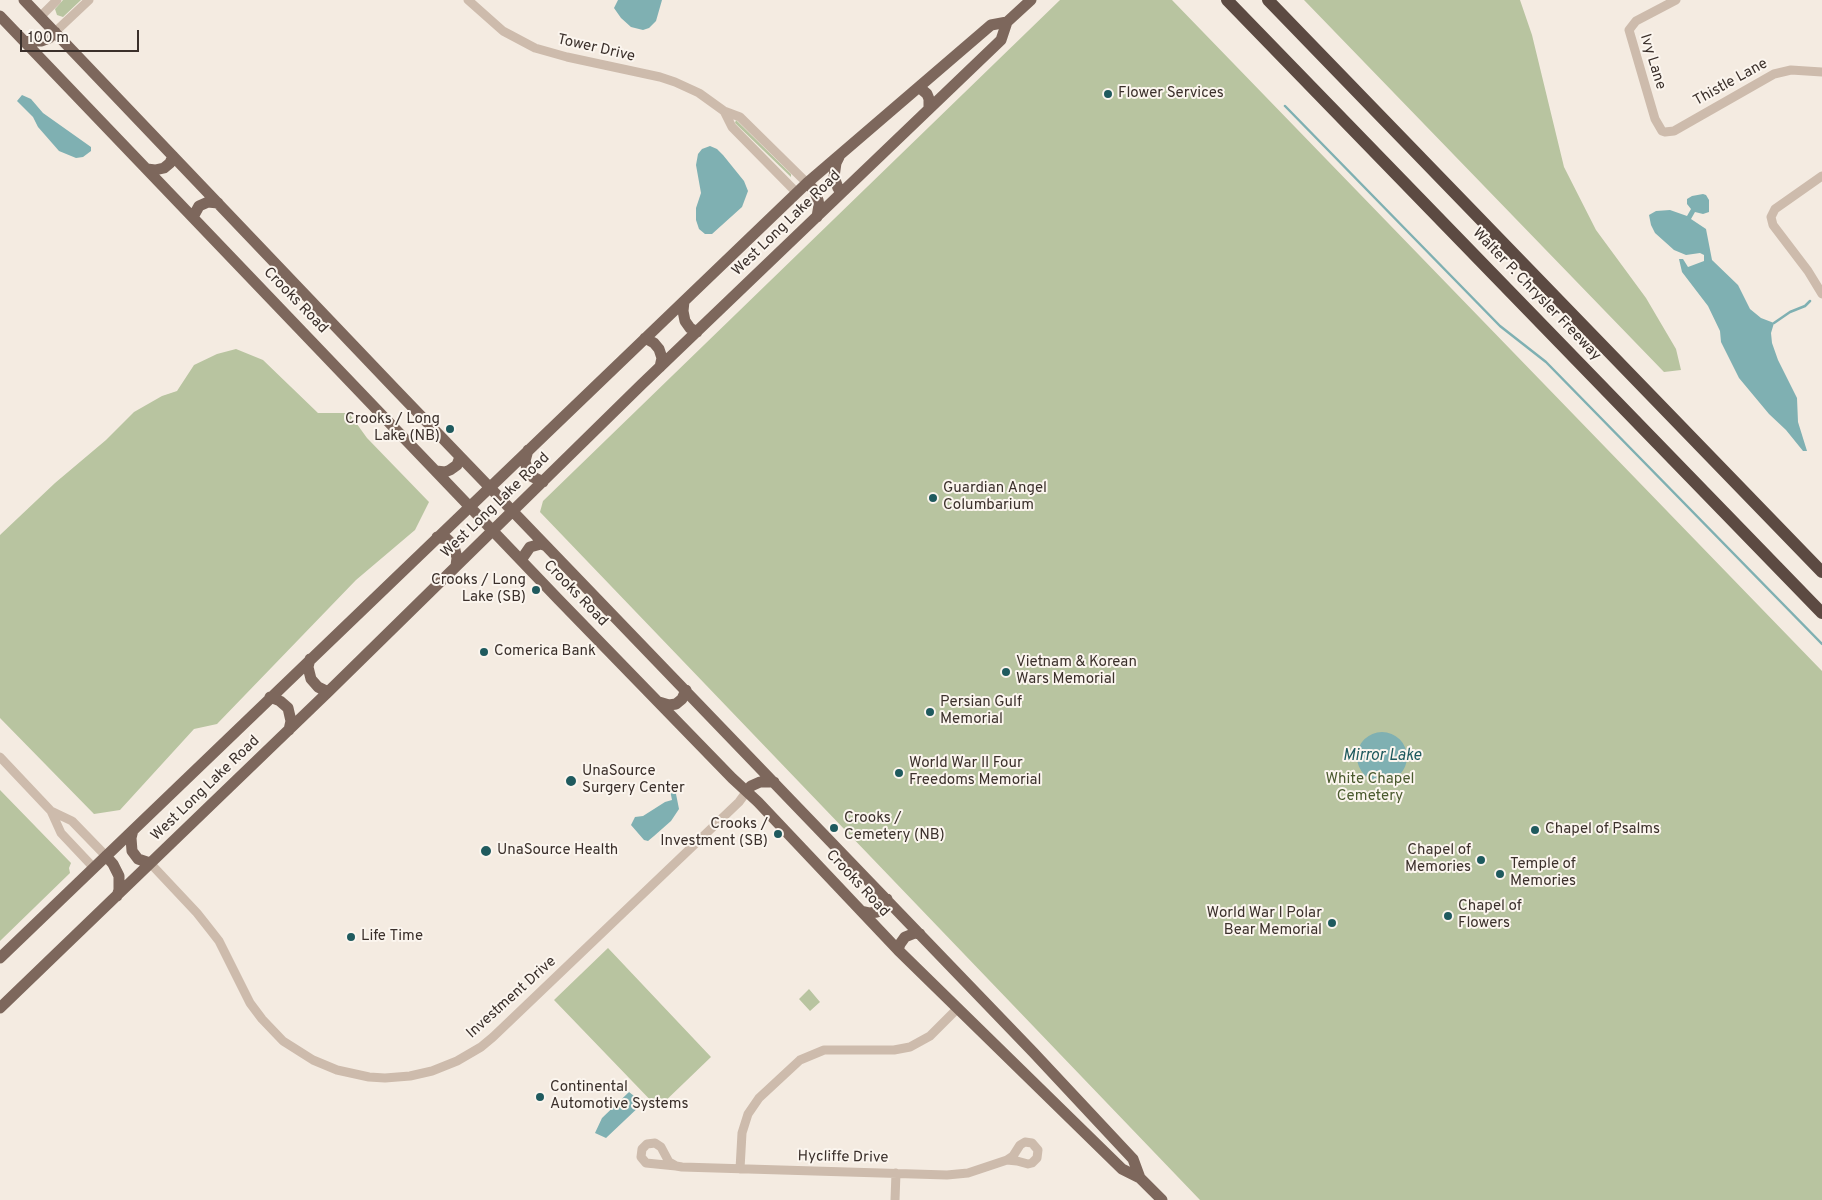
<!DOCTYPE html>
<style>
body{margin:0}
#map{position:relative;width:1822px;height:1200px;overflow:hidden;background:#f4ebe1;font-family:Overpass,sans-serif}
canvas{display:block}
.scale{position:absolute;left:20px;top:30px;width:119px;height:22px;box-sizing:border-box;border:2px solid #3b302b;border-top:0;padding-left:6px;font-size:15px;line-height:18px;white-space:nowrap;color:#3b302b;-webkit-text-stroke:4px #fbf5ee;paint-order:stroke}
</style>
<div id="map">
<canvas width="1822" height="1200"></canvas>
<div class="scale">100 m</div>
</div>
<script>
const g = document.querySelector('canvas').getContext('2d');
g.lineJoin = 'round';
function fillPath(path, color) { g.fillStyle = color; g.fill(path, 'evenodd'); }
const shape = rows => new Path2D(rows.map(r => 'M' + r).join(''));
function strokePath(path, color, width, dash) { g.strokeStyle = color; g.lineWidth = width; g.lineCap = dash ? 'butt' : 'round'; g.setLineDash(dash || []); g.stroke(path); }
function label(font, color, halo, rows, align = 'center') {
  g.font = font + ' Overpass,sans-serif'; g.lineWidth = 4; g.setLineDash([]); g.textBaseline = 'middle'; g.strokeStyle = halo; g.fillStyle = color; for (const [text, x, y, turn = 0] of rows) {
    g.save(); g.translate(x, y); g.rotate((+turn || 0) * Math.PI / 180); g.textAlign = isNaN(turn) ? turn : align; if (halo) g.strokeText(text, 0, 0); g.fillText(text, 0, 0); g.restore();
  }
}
fillPath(shape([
 [63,0,81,0,63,17,57,15,55,9],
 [1060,0,1172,0,1822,671,1822,1200,1200,1200,540,512,543,501],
 [1304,0,1520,0,1532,35,1564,167,1596,230,1646,298,1676,349,1681,370,1664,372],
 [736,120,791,174,791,177,735,123],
 [236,349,263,360,318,413,349,413,367,438,429,502,415,530,356,580,217,724,194,729,120,810,94,814,0,718,0,535,55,483,106,440,134,412,162,396,177,391,194,365,217,354],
 [0,790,71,863,69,868,70,873,0,941],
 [608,948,711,1057,658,1108,554,1000],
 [809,989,820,1002,810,1011,799,999]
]), '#b8c4a0');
fillPath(shape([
 [618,0,662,0,656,21,649,28,643,30,631,27,621,18,614,8],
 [22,95,31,99,43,113,91,147,91,151,83,157,76,158,59,151,38,127,33,117,17,101],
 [710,146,717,149,723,155,744,181,748,191,742,207,712,234,705,234,699,229,696,220,696,208,701,193,696,165,698,154,702,149],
 [1703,194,1706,195,1709,200,1709,212,1703,214,1695,212,1691,219,1706,229,1712,260,1738,285,1750,309,1761,318,1774,323,1771,333,1772,343,1778,360,1797,398,1798,422,1807,451,1803,451,1786,430,1769,414,1739,378,1721,342,1720,331,1708,306,1682,272,1679,259,1683,259,1688,267,1704,261,1704,255,1700,253,1686,255,1674,250,1655,233,1651,225,1649,215,1656,211,1670,210,1687,216,1691,209,1687,204,1687,199,1692,196],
 '1357 757a25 25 0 1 1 50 0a25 25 0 1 1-50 0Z',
 [674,784,679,809,671,821,654,836,648,841,644,840,631,825,635,817,643,816,665,802,672,800,670,790],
 [629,1092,643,1103,606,1138,595,1133,602,1118]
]), '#7fb0b2');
strokePath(shape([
 [1285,106,1500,326,1546,362,1822,644],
 [1774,323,1790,312,1805,306,1810,301]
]), '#7fb0b2', 2.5);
strokePath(shape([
 [468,0,503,31,535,48,567,57,660,77,675,82,699,93,724,111,740,117,807,183],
 [1676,0,1636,21,1629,30,1655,119,1662,131,1665,132,1674,131,1774,74,1791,70,1822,72],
 [40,17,57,0],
 [55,32,89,0],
 [724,111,732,127,797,193],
 [1822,176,1775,209,1771,217,1773,225,1808,271,1822,294],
 [0,757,51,811,61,833,94,868],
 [51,811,72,821,106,856],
 [150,863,197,913,212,932,219,941,250,1003,262,1019,283,1041,313,1060,337,1070,369,1077,385,1078,410,1076,432,1071,457,1061,481,1047,493,1037,739,802,747,791],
 [676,1166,646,1163,641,1157,642,1149,647,1144,655,1143,661,1147,669,1162,676,1166,682,1167,947,1175,968,1173,1007,1160,1017,1161,1028,1164,1032,1163,1037,1158,1038,1150,1032,1143,1025,1142,1020,1145,1013,1156,1007,1160],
 [740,1169,742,1133,748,1114,759,1098,800,1060,824,1050,894,1050,910,1047,930,1036,958,1008],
 [895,1200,896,1173]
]), '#cdbbac', 9);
strokePath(shape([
 [24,0,396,390,1033,1052,1133,1159,1140,1178],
 [0,16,559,600,732,778,758,802,898,950,1122,1169,1140,1178,1162,1200],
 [24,41,41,41,49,38,55,32],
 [919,87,927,94,929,99,929,109],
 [839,157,836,163,834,177,838,188,841,193],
 [147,169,155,170,164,168,170,163,173,156],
 [807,183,814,190,818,200,819,205,817,217],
 [193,217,199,206,208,202,218,203],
 [684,301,683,311,685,321,690,328,697,332],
 [645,338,654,343,659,349,662,358,660,367],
 [528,450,525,461,527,469,531,476,543,482],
 [436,471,445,472,450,470,457,465,460,457],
 [437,537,447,539,454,546,457,558,456,566],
 [521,560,530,547,541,544,546,546],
 [310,659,308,667,311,679,318,687,328,692],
 [270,697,280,701,288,708,291,721,289,730],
 [659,702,669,705,676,704,682,699,686,690],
 [747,791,751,786,760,782,774,782],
 [133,830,131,838,132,851,138,859,150,863],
 [106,856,113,864,119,876,119,890,117,896],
 [861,911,870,913,877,912,883,907,887,899],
 [898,950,900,944,905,937,915,933,920,934],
 [0,958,807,183,991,25,1007,22],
 [0,1008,328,692,641,385,1001,40,1007,22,1031,0]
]), '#7d675c', 11);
strokePath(shape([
 [1227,0,1822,613],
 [1268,0,1822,572]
]), '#5c4a42', 12);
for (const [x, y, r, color] of [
 [1108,94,5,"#1f5a5e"],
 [450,429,5,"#1f5a5e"],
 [933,498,5,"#1f5a5e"],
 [536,590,5,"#1f5a5e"],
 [484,652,5,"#1f5a5e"],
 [1006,672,5,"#1f5a5e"],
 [930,712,5,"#1f5a5e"],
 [899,773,5,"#1f5a5e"],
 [571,781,6,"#1f5a5e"],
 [834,828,5,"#1f5a5e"],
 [1535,830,5,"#1f5a5e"],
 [778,834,5,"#1f5a5e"],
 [486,851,6,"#1f5a5e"],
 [1481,860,5,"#1f5a5e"],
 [1500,874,5,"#1f5a5e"],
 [1448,916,5,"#1f5a5e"],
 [1332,923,5,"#1f5a5e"],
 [351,937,5,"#1f5a5e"],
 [540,1097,5,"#1f5a5e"]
]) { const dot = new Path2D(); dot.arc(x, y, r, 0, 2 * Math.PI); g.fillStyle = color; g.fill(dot); strokePath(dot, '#fbf5ee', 2); }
label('15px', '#3b302b', '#fbf5ee', [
 ["Tower Drive",596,49,13],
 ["Ivy Lane",1652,62,73],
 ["Thistle Lane",1731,83,-29],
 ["West Long Lake Road",787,224,-44],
 ["Walter P. Chrysler Freeway",1536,295,46],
 ["Crooks Road",295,301,46],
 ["West Long Lake Road",496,506,-44],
 ["Crooks Road",575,594,46],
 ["West Long Lake Road",206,789,-44],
 ["Crooks Road",857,884,47],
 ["Investment Drive",512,998,-42],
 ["Hycliffe Drive",843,1158,1]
]);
label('15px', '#3b302b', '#fbf5ee', [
 ["Flower Services",1118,94],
 ["Crooks / Long",440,420,"right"],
 ["Lake (NB)",440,437,"right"],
 ["Guardian Angel",943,489],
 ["Columbarium",943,506],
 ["Crooks / Long",526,581,"right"],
 ["Lake (SB)",526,598,"right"],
 ["Comerica Bank",494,652],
 ["Vietnam & Korean",1016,663],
 ["Wars Memorial",1016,680],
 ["Persian Gulf",940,703],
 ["Memorial",940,720],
 ["World War II Four",909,764],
 ["Freedoms Memorial",909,781],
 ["UnaSource",582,772],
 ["Surgery Center",582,789],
 ["Crooks /",844,819],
 ["Cemetery (NB)",844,836],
 ["Crooks /",768,825,"right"],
 ["Investment (SB)",768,842,"right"],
 ["Chapel of Psalms",1545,830],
 ["UnaSource Health",497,851],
 ["Chapel of",1471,851,"right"],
 ["Memories",1471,868,"right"],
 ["Temple of",1510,865],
 ["Memories",1510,882],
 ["Chapel of",1458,907],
 ["Flowers",1458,924],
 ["World War I Polar",1322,914,"right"],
 ["Bear Memorial",1322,931,"right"],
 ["Life Time",361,937],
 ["Continental",550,1088],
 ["Automotive Systems",550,1105]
], 'left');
label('15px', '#4a5a2e', '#fbf5ee', [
 ["White Chapel",1370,780],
 ["Cemetery",1370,797]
]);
label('italic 16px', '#1f5a5e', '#fbf5ee', [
 ["Mirror Lake",1382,757]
]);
</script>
